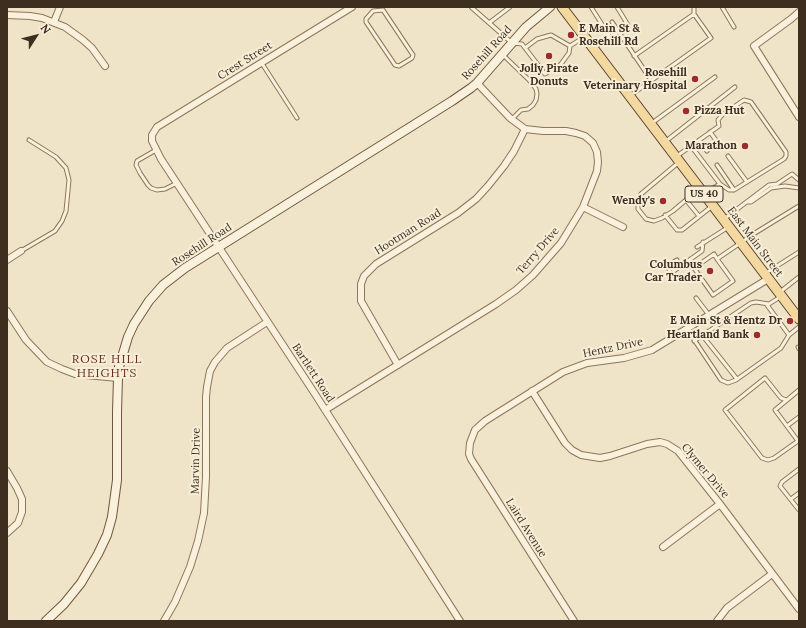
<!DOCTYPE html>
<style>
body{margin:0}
#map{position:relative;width:806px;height:628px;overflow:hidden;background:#f0e4c8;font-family:Lora,serif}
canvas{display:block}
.frame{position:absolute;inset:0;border:8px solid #3d2e20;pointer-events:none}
.north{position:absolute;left:16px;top:16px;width:40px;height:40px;-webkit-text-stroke:3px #f7eed8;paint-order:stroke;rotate:54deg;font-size:11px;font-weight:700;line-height:16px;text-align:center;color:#3d2e20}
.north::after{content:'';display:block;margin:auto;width:14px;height:18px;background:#3d2e20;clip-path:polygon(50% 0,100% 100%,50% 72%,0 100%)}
</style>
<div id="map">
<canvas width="806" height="628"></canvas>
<div class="frame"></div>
<div class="north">N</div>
</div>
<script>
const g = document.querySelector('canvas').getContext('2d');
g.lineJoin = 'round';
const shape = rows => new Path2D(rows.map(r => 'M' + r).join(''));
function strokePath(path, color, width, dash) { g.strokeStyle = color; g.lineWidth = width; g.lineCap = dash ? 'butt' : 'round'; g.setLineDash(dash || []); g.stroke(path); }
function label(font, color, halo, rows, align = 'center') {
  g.font = font + ' Lora,serif'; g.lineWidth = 4; g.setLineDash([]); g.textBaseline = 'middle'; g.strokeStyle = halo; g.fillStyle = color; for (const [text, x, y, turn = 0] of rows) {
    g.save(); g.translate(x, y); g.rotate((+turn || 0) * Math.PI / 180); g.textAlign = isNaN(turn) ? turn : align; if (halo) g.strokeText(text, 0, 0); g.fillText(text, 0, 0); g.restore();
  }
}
const lane = shape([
 [471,7,512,43,522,44,545,74,561,64,569,53,570,46,584,37],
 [591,7,610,37],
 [722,7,734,27],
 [383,10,413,55,412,58,399,66,395,65,366,22,366,19,373,11,383,10],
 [694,14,694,7],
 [612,22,651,80],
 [489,23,510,7],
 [595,47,628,25,617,7],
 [525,48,537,39,551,35,570,46],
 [503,55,529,80,536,89,537,94,536,100,533,105,528,109,521,110,512,119],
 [261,62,297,118],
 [631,95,711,38,694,14,634,56],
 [652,123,715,77],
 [710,132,718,143],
 [699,140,707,151],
 [666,141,735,87],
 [691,146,720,184],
 [156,150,137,161,136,165,140,173,148,185,151,188,157,190,165,189,177,183],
 [677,156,719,126,718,120,722,115,744,100,751,102,786,152,786,156,784,159,734,190,729,190,720,184,705,193],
 [728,156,747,182],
 [678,163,641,194,638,202,638,209,646,219,654,221,662,218,673,211,699,189],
 [717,165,734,190],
 [686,200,699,216],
 [748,202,751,202,771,188,785,186,799,188],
 [665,215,677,230,682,230,711,207],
 [724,219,769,185,777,184,792,174,799,180],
 [697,247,727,228],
 [21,251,55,231,62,221,66,211,69,180,66,168,56,157,29,140],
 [717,259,714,254,694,268,713,295,733,281,717,259,755,233,799,206],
 [677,260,667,266,671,273,702,251,703,242],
 [766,273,799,252],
 [780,292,799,277],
 [696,298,709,315],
 [767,305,789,335],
 [687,329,721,380,728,383,736,380,781,348,789,335,799,327],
 [702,335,737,379],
 [694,341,751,303,756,302,769,304,780,297],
 [798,347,799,349],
 [786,400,781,398,765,378,725,410,762,458,768,460,774,458,798,441,775,410,799,390],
 [787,426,799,417],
 [799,469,782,482,780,486,799,510],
 [791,499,799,493]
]);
const street = shape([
 [352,7,157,127,152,135,152,141,161,159,315,394,460,621],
 [799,12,791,19,754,46,799,117],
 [7,15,30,16,42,18,65,27,83,40,92,48,105,66],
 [54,22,60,7],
 [583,207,623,227],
 [7,260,21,251],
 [7,311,26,340,47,362,62,369,75,374,118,378],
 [398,365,361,301,361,284,364,276,376,264,458,213,476,199,488,186,504,166,514,151,525,129],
 [532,391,565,443,572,450,581,455,600,458,610,456,647,444,660,442,667,444,678,451,720,504,799,609],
 [325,410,496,304,516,290,533,275,561,243,583,207,597,171,598,162,597,152,593,143,585,136,576,133,566,131,543,131,525,129,510,118,477,83],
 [7,471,17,488,22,499,22,512,18,523,7,533],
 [663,547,720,504],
 [164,621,175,602,190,567,198,541,204,513,206,477,206,397,207,387,210,371,215,362,227,348,267,322],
 [574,621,471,459,469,454,470,443,475,430,485,421,563,372,587,363,624,358,652,350,768,279],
 [717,621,727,608,772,574]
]);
const secondary = shape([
 [46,621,64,604,81,583,98,554,107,535,112,517,117,480,117,412,118,378,119,367,128,337,134,324,149,301,163,285,185,268,452,101,471,88,477,83,526,27,550,7]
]);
const primary = shape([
 [562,7,799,319]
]);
strokePath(lane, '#8d765c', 5);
strokePath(street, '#8d765c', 8);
strokePath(secondary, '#6f573f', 10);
strokePath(primary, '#5b4430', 11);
strokePath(lane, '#faf1dc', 3);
strokePath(street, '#faf1dc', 6);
strokePath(secondary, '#faf1dc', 8);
strokePath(primary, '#f3d9a0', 9);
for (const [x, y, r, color] of [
 [571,35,4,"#9e2a2b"],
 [549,56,4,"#9e2a2b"],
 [695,79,4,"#9e2a2b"],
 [686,111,4,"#9e2a2b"],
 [745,146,4,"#9e2a2b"],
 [663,201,4,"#9e2a2b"],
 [710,271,4,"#9e2a2b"],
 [790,321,4,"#9e2a2b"],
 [757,335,4,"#9e2a2b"]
]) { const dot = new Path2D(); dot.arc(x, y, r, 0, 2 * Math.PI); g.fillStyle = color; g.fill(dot); strokePath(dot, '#f7eed8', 1.5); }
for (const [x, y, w] of [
 [704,194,38]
]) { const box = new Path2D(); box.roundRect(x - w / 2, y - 8, w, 16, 3); g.fillStyle = '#f7eed8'; g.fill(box); strokePath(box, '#3d2e20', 1); }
label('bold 10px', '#3d2e20', null, [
 ["US 40",704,194]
]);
label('bold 11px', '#3d2e20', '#f7eed8', [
 ["E Main St &",579,29,"left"],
 ["Rosehill Rd",579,42,"left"],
 ["Jolly Pirate",549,69,"center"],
 ["Donuts",549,82,"center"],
 ["Rosehill",687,73],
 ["Veterinary Hospital",687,86],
 ["Pizza Hut",694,111,"left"],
 ["Marathon",737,146],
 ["Wendy's",655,201],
 ["Columbus",702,265],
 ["Car Trader",702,278],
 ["E Main St & Hentz Dr",782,321],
 ["Heartland Bank",749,335]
], 'right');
label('11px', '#3d2e20', '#f7eed8', [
 ["Rosehill Road",487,53,-48],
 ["Crest Street",245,61,-32],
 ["Hootman Road",408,232,-32],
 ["East Main Street",755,242,53],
 ["Rosehill Road",202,245,-33],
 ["Terry Drive",538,251,-49],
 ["Hentz Drive",613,348,-12],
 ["Bartlett Road",313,373,57],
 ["Marvin Drive",196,461,-89],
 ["Clymer Drive",705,471,50],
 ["Laird Avenue",526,528,58]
]);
g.letterSpacing = '1px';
label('12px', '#6b2e1e', '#f7eed8', [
 ["ROSE HILL",107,360],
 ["HEIGHTS",107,374]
]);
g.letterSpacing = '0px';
</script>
